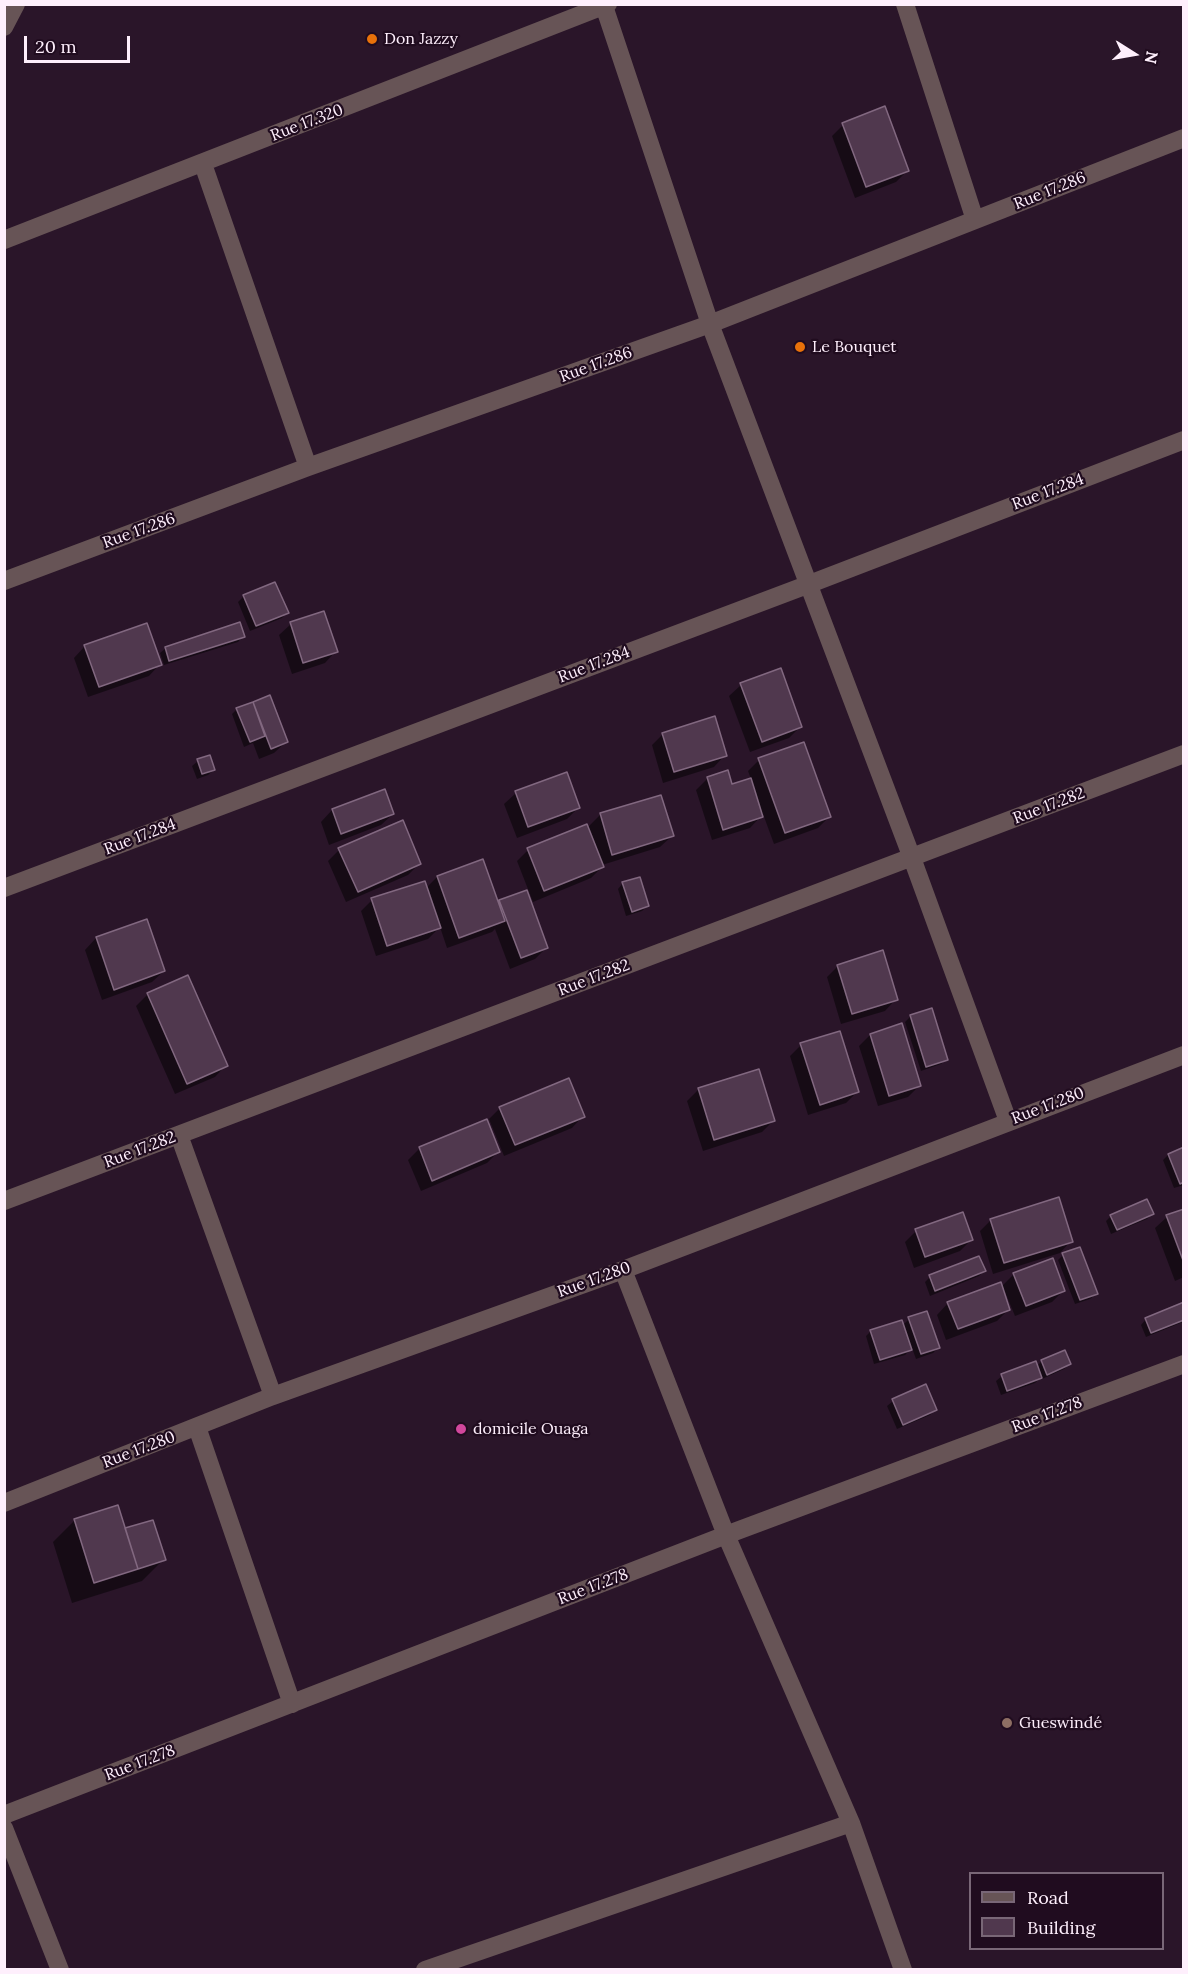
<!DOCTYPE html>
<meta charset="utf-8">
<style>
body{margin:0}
#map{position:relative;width:1188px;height:1974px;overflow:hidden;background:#2a1529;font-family:Lora,serif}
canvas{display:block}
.frame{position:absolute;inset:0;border:6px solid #feeffc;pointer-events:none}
.legend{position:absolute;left:969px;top:1872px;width:195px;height:78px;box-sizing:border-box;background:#200c1f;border:2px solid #796777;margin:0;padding:8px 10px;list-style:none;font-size:18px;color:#feeffc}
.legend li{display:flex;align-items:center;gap:12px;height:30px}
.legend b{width:30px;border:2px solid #796777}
.north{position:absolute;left:1104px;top:24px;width:60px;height:60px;-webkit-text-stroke:4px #200c1f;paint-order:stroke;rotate:101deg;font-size:16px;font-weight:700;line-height:24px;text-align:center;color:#feeffc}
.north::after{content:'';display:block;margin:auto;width:21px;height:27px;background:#feeffc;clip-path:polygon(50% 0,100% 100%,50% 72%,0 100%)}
.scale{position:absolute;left:24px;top:36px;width:106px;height:27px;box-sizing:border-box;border:3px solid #feeffc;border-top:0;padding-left:8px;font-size:18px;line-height:21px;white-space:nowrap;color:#feeffc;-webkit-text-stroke:4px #200c1f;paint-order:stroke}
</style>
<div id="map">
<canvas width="1188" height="1974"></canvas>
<div class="frame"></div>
<ul class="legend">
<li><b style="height:8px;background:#675456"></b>Road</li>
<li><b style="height:16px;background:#50384e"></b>Building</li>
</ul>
<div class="north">N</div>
<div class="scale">20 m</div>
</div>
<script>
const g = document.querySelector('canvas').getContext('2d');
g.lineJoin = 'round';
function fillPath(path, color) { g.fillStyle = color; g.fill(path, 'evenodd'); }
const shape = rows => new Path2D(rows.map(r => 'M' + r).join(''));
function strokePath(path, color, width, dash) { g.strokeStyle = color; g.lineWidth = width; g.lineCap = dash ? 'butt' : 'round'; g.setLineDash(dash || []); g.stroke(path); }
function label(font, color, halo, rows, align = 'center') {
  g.font = font + ' Lora,serif'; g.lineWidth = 4.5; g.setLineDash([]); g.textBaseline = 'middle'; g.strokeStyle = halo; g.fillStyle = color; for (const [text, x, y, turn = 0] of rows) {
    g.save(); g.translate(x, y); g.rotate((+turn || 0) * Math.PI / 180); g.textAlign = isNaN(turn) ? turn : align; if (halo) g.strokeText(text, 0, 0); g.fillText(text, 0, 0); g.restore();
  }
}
fillPath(shape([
 [843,125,908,170,896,182,855,198,832,136],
 [275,584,287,612,282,618,250,631,238,602,243,597],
 [291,624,336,651,325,663,292,674,279,635],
 [243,636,238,642,164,665,160,653,166,648],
 [85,646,160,664,149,676,88,697,74,658],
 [741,685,801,726,789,738,750,752,729,696],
 [269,697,286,742,274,753,259,759,253,743,244,747,232,714,237,709],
 [663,734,725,755,714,767,663,783,652,745],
 [759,760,829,817,818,828,774,844,763,814,750,828,712,840,696,790,707,779,727,772,731,786,751,779,748,771],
 [198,761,214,770,208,775,197,779,192,766],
 [384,791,393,814,381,825,329,845,321,822,332,810],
 [516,793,579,807,567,819,517,838,504,804],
 [600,815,672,836,660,847,602,865,603,866,591,878,533,902,517,861,528,850,587,828],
 [339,850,420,863,408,875,346,902,328,861],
 [437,877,497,904,500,902,547,947,535,959,510,969,495,929,492,932,447,948,440,927,428,939,376,956,361,911,372,900,426,888],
 [623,883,647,906,642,911,626,916,618,889],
 [146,921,164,971,152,982,102,1000,85,950,96,938],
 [838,966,896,999,885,1011,841,1024,827,977],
 [187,977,226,1065,215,1077,175,1094,136,1006,148,994],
 [911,1016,946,1059,941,1064,921,1071,905,1022],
 [870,1035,920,1085,908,1097,878,1106,859,1046],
 [801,1045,857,1092,846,1103,808,1115,790,1056],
 [699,1089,773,1121,762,1132,703,1151,687,1101],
 [500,1108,583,1116,572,1128,504,1156,489,1119],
 [420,1148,498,1152,487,1163,421,1191,408,1160],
 [1184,1149,1184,1185,1174,1188,1163,1160,1168,1155],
 [1184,1210,1184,1277,1175,1281,1155,1228,1167,1217],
 [1152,1214,1147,1219,1111,1234,1106,1221,1111,1216],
 [991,1220,1071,1241,1060,1253,993,1274,980,1231],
 [916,1231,972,1239,960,1251,914,1268,905,1242],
 [1063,1255,1096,1294,1090,1299,1075,1304,1058,1260],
 [984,1271,979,1276,930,1296,925,1282,930,1277],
 [1014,1274,1063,1291,1052,1302,1015,1316,1005,1292,1003,1293,1008,1310,997,1321,946,1340,937,1315,948,1303,1001,1287],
 [1184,1306,1183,1322,1146,1337,1141,1325,1146,1319],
 [909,1319,938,1348,933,1353,916,1359,912,1348,905,1355,874,1364,866,1336,871,1331,903,1325],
 [1042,1361,1070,1364,1064,1369,1042,1379,1041,1377,1035,1383,1001,1395,996,1381,1002,1376,1035,1363,1037,1366],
 [925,1386,935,1410,930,1415,897,1429,887,1406,893,1401],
 [75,1520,124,1530,164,1559,142,1581,72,1603,53,1542]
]), '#0007');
const building = shape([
 [885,106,909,171,866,187,842,123,885,106],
 [275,582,289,613,256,626,243,595,275,582],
 [324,611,338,652,303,663,290,622,324,611],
 [240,622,245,637,169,661,165,647,240,622],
 [147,623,162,665,99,687,84,645,147,623],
 [781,668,802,727,762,742,740,683,781,668],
 [270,695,288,742,271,749,253,702,270,695],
 [253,702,265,736,250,742,236,708,253,702],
 [715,716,727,756,674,772,662,733,715,716],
 [804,742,831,817,785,833,758,758,804,742],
 [210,755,215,770,202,774,197,759,210,755],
 [728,770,732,784,751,778,763,817,723,830,707,777,728,770],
 [567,772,580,808,528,827,515,791,567,772],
 [385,789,394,814,341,834,332,809,385,789],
 [661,795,674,836,612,855,600,813,661,795],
 [403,820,421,864,358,892,338,848,403,820],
 [587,824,604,867,544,891,527,848,587,824],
 [483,859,505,921,459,938,437,876,483,859],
 [640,877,649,906,632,912,622,882,640,877],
 [425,881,441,928,387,946,371,898,425,881],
 [527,890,548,948,521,958,499,900,527,890],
 [147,919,165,971,114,990,96,937,147,919],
 [883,950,898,1000,852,1014,837,965,883,950],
 [188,975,228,1066,187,1084,147,993,188,975],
 [932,1008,948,1060,926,1067,910,1015,932,1008],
 [902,1023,921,1086,889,1096,870,1034,902,1023],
 [840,1031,859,1092,820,1105,800,1043,840,1031],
 [759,1069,775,1121,714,1140,698,1088,759,1069],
 [569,1078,585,1117,515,1145,499,1107,569,1078],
 [487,1119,500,1152,432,1181,419,1147,487,1119],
 [1184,1147,1184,1182,1180,1184,1168,1154,1184,1147],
 [1059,1197,1073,1242,1004,1263,990,1219,1059,1197],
 [1147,1199,1154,1214,1117,1230,1110,1215,1147,1199],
 [1184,1209,1184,1263,1166,1215,1184,1209],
 [963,1212,973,1240,925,1257,915,1229,963,1212],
 [1080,1247,1098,1294,1080,1300,1062,1253,1080,1247],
 [979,1256,986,1271,935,1291,929,1275,979,1256],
 [1053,1258,1065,1291,1026,1306,1013,1273,1053,1258],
 [1001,1282,1010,1310,958,1329,947,1302,1001,1282],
 [1184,1302,1184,1320,1151,1333,1145,1318,1184,1302],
 [927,1311,940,1348,921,1354,908,1317,927,1311],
 [902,1320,912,1350,880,1360,870,1330,902,1320],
 [1065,1350,1071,1364,1047,1375,1041,1360,1065,1350],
 [1036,1361,1042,1378,1007,1391,1001,1374,1036,1361],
 [926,1384,937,1410,903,1425,892,1399,926,1384],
 [118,1505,138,1569,94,1583,74,1519,118,1505],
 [153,1520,166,1560,138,1569,125,1528,153,1520]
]);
fillPath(building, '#50384e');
strokePath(building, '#826880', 1.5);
strokePath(shape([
 [905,4,975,220],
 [604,6,710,324,912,858,1008,1121],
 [4,27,16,4],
 [203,164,308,467],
 [4,240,608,4],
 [4,581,308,467,710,324,1184,138],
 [4,888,807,585,1184,440],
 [179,1135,273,1396],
 [4,1201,1184,754],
 [623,1270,726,1535,851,1823,903,1970],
 [197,1427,292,1704],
 [4,1503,273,1396,623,1270,1184,1055],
 [4,1815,726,1535,1184,1364],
 [4,1828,60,1970],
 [425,1970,851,1823]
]), '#675456', 18);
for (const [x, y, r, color] of [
 [372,39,6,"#e8710a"],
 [800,347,6,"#e8710a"],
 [461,1429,6,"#d1479c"],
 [1007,1723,6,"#8d6e63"]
]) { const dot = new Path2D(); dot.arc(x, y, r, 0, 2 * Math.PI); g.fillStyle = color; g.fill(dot); strokePath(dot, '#200c1f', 2); }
label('16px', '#feeffc', '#200c1f', [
 ["Don Jazzy",384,39],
 ["Le Bouquet",812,347],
 ["domicile Ouaga",473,1429],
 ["Gueswindé",1019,1723]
], 'left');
label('16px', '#feeffc', '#200c1f', [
 ["Rue 17.320",307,123,-21],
 ["Rue 17.286",1050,191,-22],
 ["Rue 17.286",596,365,-20],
 ["Rue 17.284",1048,492,-21],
 ["Rue 17.286",139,531,-20],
 ["Rue 17.284",594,665,-21],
 ["Rue 17.282",1049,806,-21],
 ["Rue 17.284",140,837,-21],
 ["Rue 17.282",594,978,-21],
 ["Rue 17.280",1048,1106,-21],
 ["Rue 17.282",140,1150,-21],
 ["Rue 17.280",594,1280,-20],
 ["Rue 17.278",1047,1415,-21],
 ["Rue 17.280",139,1450,-21],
 ["Rue 17.278",593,1587,-21],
 ["Rue 17.278",140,1763,-21]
]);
</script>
